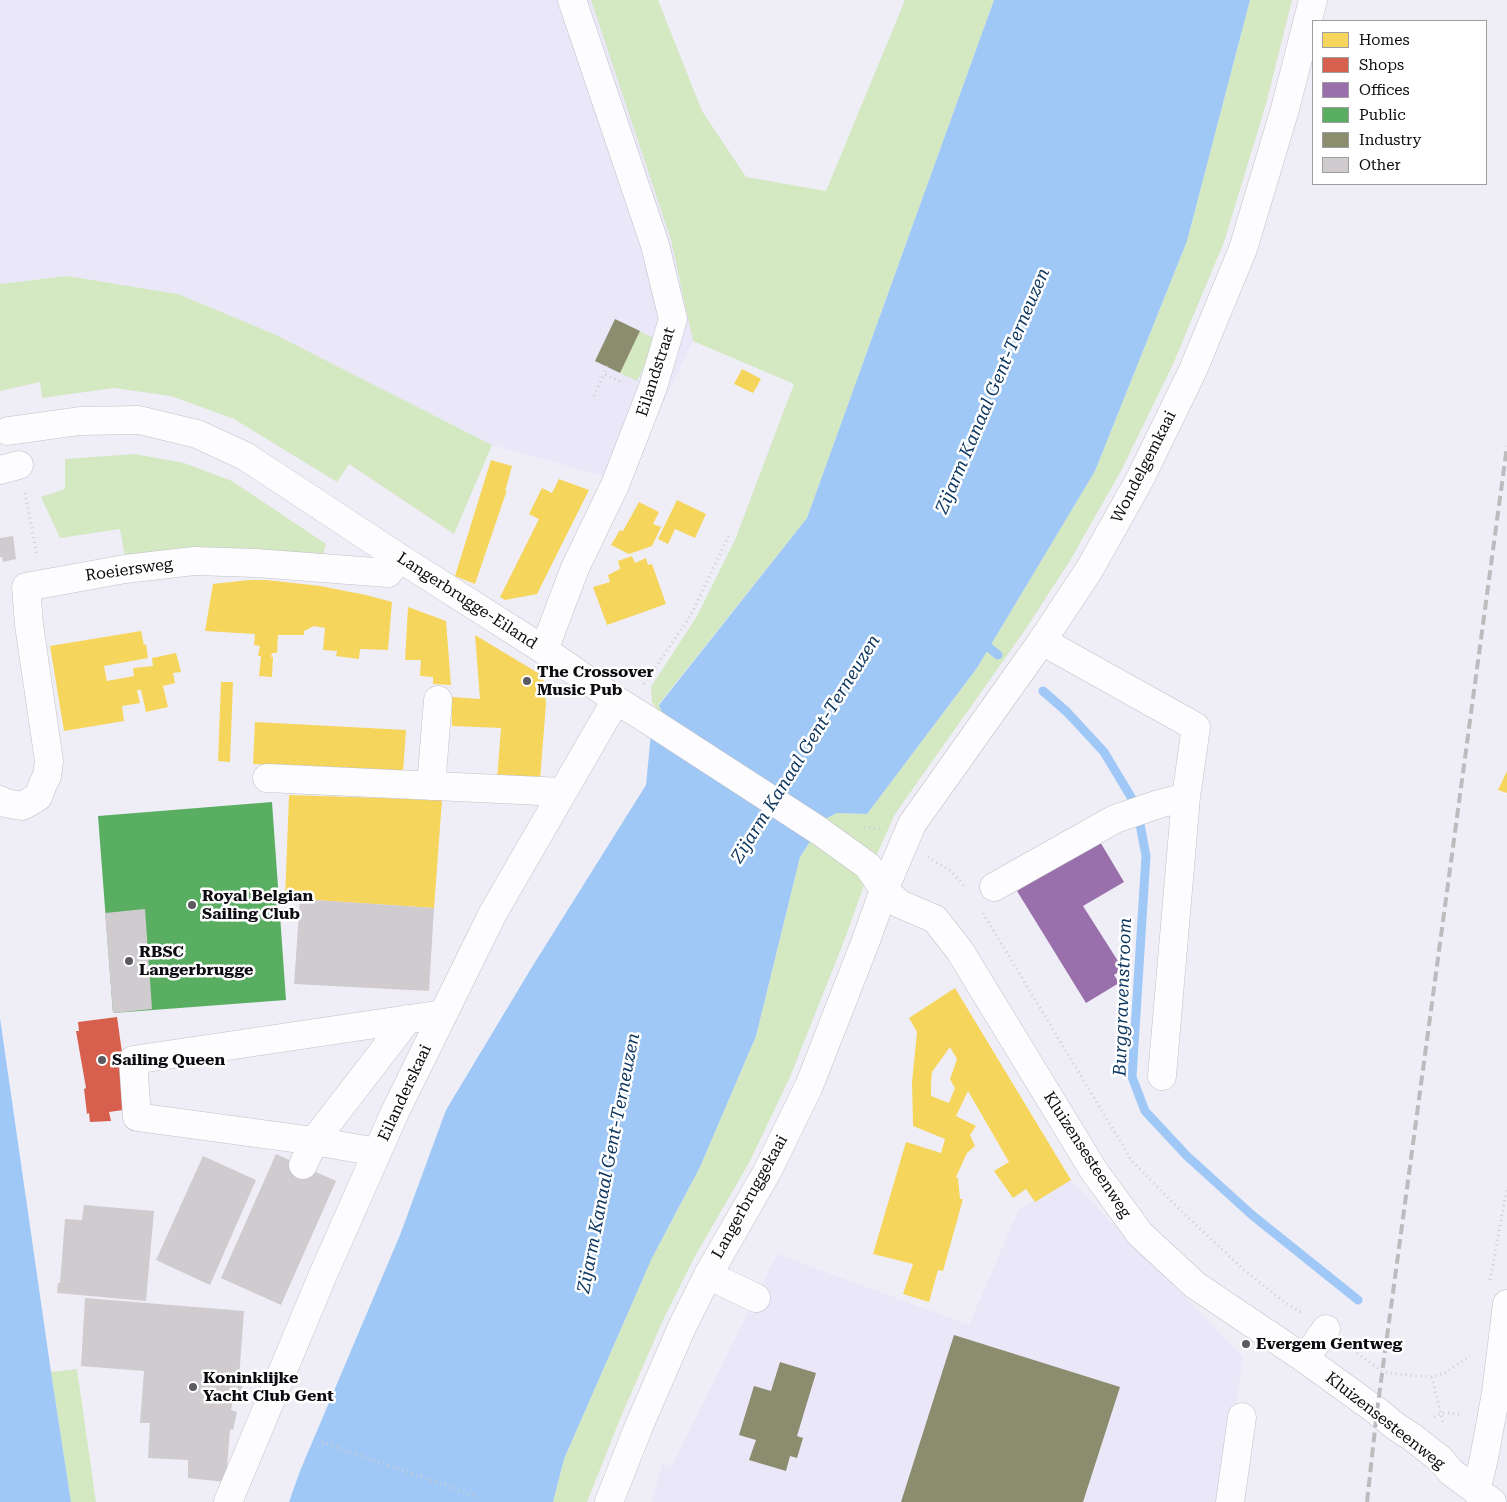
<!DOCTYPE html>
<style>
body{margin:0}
#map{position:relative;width:1507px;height:1502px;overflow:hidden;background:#efeef7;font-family:"Roboto Serif",serif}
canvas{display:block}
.legend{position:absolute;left:1312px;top:20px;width:175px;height:165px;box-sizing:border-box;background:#fff;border:1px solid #9e9d9f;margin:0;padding:6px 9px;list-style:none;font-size:15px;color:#0c0b10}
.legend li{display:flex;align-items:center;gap:10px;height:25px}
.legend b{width:25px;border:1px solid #9e9d9f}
</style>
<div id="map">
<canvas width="1507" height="1502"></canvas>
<ul class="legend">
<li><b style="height:14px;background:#f6d55c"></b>Homes</li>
<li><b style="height:14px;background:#d6604d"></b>Shops</li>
<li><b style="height:14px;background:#9970ab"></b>Offices</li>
<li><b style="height:14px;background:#5aae61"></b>Public</li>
<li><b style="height:14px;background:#8c8c6e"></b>Industry</li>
<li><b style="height:14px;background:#cfcbcf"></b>Other</li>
</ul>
</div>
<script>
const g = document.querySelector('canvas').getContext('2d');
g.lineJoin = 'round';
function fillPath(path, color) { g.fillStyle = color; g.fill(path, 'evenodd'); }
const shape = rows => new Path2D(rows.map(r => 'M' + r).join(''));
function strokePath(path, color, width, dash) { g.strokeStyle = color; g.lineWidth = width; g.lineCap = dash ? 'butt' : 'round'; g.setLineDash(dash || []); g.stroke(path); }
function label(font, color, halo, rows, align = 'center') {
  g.font = font + ' "Roboto Serif",serif'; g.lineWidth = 5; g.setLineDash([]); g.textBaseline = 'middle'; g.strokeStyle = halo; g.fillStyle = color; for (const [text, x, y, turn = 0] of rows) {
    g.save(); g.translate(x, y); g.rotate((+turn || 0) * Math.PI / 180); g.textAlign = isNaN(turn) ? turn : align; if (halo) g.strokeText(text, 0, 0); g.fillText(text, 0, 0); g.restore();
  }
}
fillPath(shape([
 [0,0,591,0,671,240,693,341,662,405,602,476,600,475,492,445,274,334,178,294,67,276,0,284],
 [1071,1180,1243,1357,1222,1502,652,1502,662,1463,672,1466,777,1254,969,1325,1019,1209]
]), '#eae7f9');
fillPath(shape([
 [591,0,658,0,702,111,746,177,826,191,905,0,994,0,807,518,659,704,663,715,652,703,651,687,697,616,735,540,794,384,693,341,671,240],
 [1250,0,1292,0,1266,104,1224,242,1174,362,1122,469,1071,559,1025,630,895,814,868,874,846,936,790,1077,749,1163,694,1258,664,1318,620,1419,587,1502,553,1502,564,1459,652,1258,700,1167,756,1036,800,857,825,819,837,813,867,814,977,668,1095,471,1187,241],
 [67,276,178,294,274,334,492,445,454,534,349,464,337,482,234,419,171,396,114,388,42,398,40,382,0,391,0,284],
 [640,331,657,340,637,381,620,373],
 [135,454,184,463,232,481,326,544,322,557,125,557,120,529,60,538,41,497,65,489,65,459],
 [77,1369,96,1502,71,1502,51,1372]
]), '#d4e8c2');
fillPath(shape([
 [994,0,1250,0,1187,241,1095,471,977,668,867,814,837,813,825,819,800,857,756,1036,700,1167,652,1258,564,1459,553,1502,289,1502,300,1471,400,1235,446,1110,532,967,646,785,651,733,663,715,659,705,807,518],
 [0,1018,51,1372,71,1502,0,1502]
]), '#9fc8f7');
fillPath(shape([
 [742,369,761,379,753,393,734,384],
 [491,460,512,466,505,491,507,490,475,584,455,576],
 [559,479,589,490,537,594,505,600,500,597,539,519,529,514,542,488,552,493],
 [677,500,706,514,695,538,675,529,668,544,658,539],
 [639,502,659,512,653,524,661,527,652,546,629,554,611,545,620,530,623,531],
 [632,556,635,563,646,558,648,565,652,564,666,604,607,625,593,587,610,582,608,575,620,569,618,561],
 [249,580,267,580,320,586,366,595,392,602,388,650,360,649,359,659,336,656,337,651,323,650,325,628,314,626,304,631,304,635,278,635,277,653,272,653,271,657,273,657,272,677,259,676,261,656,258,656,260,646,254,645,255,634,205,631,213,584],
 [408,607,446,621,451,685,433,684,433,677,420,676,421,660,405,660],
 [141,631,144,645,146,644,148,658,104,666,107,681,134,676,133,668,153,666,152,658,176,653,181,672,173,673,175,683,163,686,168,707,146,712,141,690,137,690,140,703,122,706,124,721,64,731,50,646],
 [475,635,543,676,546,704,540,780,497,780,501,728,452,726,451,697,480,699],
 [221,682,233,682,230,762,218,761],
 [255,722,406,730,403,772,253,764],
 [1507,771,1507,793,1498,790],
 [289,795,442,800,434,908,285,898],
 [955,988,1071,1180,1035,1202,1026,1189,1013,1198,994,1171,1009,1162,968,1091,956,1116,976,1126,970,1135,975,1146,967,1153,956,1177,958,1178,960,1199,963,1199,943,1271,938,1270,929,1302,903,1294,913,1264,873,1254,906,1142,941,1153,945,1139,913,1126,912,1082,917,1032,909,1018],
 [950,1047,957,1059,950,1079,955,1088,949,1103,931,1096,931,1084,932,1072]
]), '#f6d55c');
fillPath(shape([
 [117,1017,130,1109,109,1112,111,1121,90,1122,89,1113,87,1114,84,1089,86,1088,76,1031,79,1031,78,1022]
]), '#d6604d');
fillPath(shape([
 [1099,840,1124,882,1083,906,1123,969,1114,975,1119,983,1086,1003,1017,891]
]), '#9970ab');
fillPath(shape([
 [272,802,286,1000,113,1013,98,816]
]), '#5aae61');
fillPath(shape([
 [615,319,640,331,620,373,595,361],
 [954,1335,1120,1387,1083,1502,901,1502],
 [780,1362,816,1373,797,1436,803,1438,797,1458,790,1456,786,1471,749,1460,756,1440,739,1435,754,1386,771,1391]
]), '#8c8c6e');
strokePath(shape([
 [981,641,998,655],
 [1043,691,1067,712,1104,752,1131,797,1140,824,1146,856,1132,1077,1145,1111,1187,1156,1252,1215,1358,1300]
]), '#9fc8f7', 9);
fillPath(shape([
 [13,536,16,559,3,562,2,557,0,557,0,538],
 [300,899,434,908,429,991,294,984],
 [145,909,152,1009,113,1013,105,913],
 [276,1154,336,1181,281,1305,221,1278],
 [203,1156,256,1180,210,1285,156,1260],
 [84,1205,154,1211,146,1301,57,1293,58,1283,60,1283,65,1219,82,1220],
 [85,1298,244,1311,239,1378,244,1379,240,1397,234,1396,231,1410,237,1412,233,1430,230,1429,226,1482,188,1478,188,1460,148,1458,150,1423,140,1423,144,1371,81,1366]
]), '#cfcbcf');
const minor = shape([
 [0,470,19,465],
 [1042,641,1196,727,1186,797],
 [544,650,575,568,615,485,653,387,673,319,655,245,572,0],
 [267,778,562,792],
 [431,786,438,700],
 [0,800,5,803,22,806,38,797,43,784,47,776,49,761,29,625,26,587,125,569,194,561,256,563,388,573,398,557],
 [994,887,1115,819,1159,804,1186,797,1162,1076],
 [377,1152,314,1141,137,1117,133,1060,443,1014],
 [303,1165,314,1141,408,1019],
 [708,1275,756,1298],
 [1305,1359,1326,1329],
 [1476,1491,1484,1458,1496,1393,1507,1304],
 [228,1502,322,1277,395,1112,493,913,616,700],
 [1230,1502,1242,1417]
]);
const major = shape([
 [8,431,80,421,139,420,197,434,245,456,398,557,544,650,616,700,656,725,818,830,868,866,884,890,900,904,935,919,960,951,1094,1171,1140,1234,1195,1285,1305,1359,1377,1411,1395,1426,1412,1437,1440,1459,1451,1472,1492,1502],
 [609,1502,639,1426,682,1327,708,1275,767,1172,809,1086,865,943,884,890,912,824,1042,641,1089,570,1140,479,1193,370,1243,249,1285,109,1313,0]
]);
strokePath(minor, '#c1c0c7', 29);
strokePath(major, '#c1c0c7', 29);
strokePath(shape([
 [607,366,604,374,623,383],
 [594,396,604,374],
 [25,493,37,555],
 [644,684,691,615,729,535],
 [864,827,880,829],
 [928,857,951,871,964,886],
 [983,913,1132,1161,1177,1207,1244,1270,1282,1300,1303,1314],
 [1490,1280,1507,1188],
 [1349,1347,1383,1372,1416,1376,1432,1377,1445,1373,1470,1356],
 [1432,1377,1443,1423],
 [1434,1417,1442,1413,1451,1413,1462,1415],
 [322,1442,478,1497]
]), '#cecdd0', 3, [1, 4]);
strokePath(minor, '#fdfcfe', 28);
strokePath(major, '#fdfcfe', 28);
strokePath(shape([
 [1367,1502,1377,1411,1507,446]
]), '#bcbcbe', 4, [10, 5]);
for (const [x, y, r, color] of [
 [527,681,5,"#5b5a61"],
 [192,905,5,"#5b5a61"],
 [129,961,5,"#5b5a61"],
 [102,1060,5,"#5b5a61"],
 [1246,1344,5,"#5b5a61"],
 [193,1387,5,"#5b5a61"]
]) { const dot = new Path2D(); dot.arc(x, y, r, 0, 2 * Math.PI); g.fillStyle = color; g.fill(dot); strokePath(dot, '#fff', 2); }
label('16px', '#0c0b10', '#fff', [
 ["Eilandstraat",656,372,-72],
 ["Wondelgemkaai",1144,467,-63],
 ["Roeiersweg",129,570,-8],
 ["Langerbrugge-Eiland",467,601,33],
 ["Eilanderskaai",405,1093,-65],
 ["Kluizensesteenweg",1087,1155,57],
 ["Langerbruggekaai",750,1197,-61],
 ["Kluizensesteenweg",1385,1421,38]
]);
label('bold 16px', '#0c0b10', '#fff', [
 ["The Crossover",537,672],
 ["Music Pub",537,690],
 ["Royal Belgian",202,896],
 ["Sailing Club",202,914],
 ["RBSC",139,952],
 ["Langerbrugge",139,970],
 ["Sailing Queen",112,1060],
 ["Evergem Gentweg",1256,1344],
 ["Koninklijke",203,1378],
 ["Yacht Club Gent",203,1396]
], 'left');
label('italic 18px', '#0e3760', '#fff', [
 ["Zijarm Kanaal Gent-Terneuzen",993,391,-67],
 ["Zijarm Kanaal Gent-Terneuzen",806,749,-58],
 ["Burggravenstroom",1123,997,-88],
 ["Zijarm Kanaal Gent-Terneuzen",609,1163,-79]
]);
</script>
